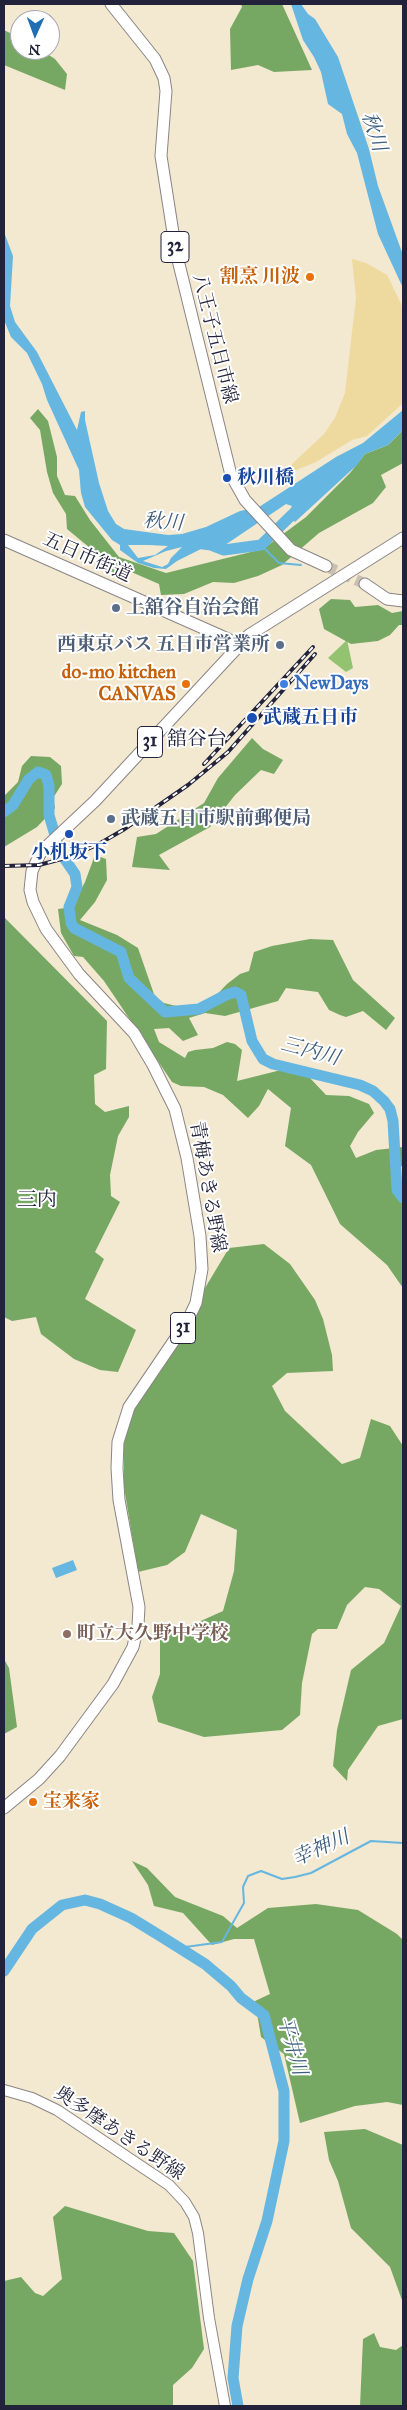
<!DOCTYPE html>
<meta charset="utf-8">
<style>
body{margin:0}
#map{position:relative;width:407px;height:2410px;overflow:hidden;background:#f3e8d0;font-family:"IM FELL Great Primer",serif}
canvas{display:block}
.frame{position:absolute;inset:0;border:5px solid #22223b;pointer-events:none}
.north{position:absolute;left:10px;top:10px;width:50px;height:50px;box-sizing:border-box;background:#fff;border:1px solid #a7a7b1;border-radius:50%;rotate:182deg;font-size:14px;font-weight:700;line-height:20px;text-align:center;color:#22223b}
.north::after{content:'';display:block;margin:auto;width:18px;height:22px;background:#1f6fb2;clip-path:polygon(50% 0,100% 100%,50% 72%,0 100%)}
</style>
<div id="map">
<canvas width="407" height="2410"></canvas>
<div class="frame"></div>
<div class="north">N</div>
</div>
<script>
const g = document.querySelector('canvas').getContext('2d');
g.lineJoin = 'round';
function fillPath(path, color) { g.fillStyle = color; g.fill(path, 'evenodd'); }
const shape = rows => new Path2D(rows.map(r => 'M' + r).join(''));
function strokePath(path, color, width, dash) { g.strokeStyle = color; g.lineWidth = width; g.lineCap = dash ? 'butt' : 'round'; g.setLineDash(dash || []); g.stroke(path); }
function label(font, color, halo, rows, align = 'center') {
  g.font = font + ' "IM FELL Great Primer","Noto Serif JP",serif'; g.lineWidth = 4; g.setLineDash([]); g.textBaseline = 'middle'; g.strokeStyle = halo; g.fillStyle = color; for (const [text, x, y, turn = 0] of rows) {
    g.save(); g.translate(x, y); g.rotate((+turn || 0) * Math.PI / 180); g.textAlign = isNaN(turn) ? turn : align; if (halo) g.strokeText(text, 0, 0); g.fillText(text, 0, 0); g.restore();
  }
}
fillPath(shape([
 [347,640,353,668,346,672,328,658]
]), '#93c271');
fillPath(shape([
 [241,4,282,4,312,70,274,72,258,65,231,70,230,29,242,7],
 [4,30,20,38,20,50,41,50,55,59,67,74,65,90,4,65],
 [38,409,48,421,57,457,57,476,65,495,75,496,90,520,119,557,166,573,263,549,306,517,350,473,365,454,388,445,403,430,403,463,381,475,386,487,373,503,319,533,282,565,258,576,234,583,213,582,184,594,161,595,159,584,129,571,120,576,105,569,90,548,67,529,66,514,53,493,47,472,40,430,30,418],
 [331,599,350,600,355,607,378,605,392,613,403,611,403,625,399,625,390,635,378,641,351,644,324,629,319,609],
 [252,738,263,749,283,760,274,774,261,770,235,795,210,827,159,855,170,870,132,867,137,837,156,834,204,803,218,778],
 [31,756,50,757,61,766,62,784,53,798,55,808,37,827,4,847,4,796,18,782,22,766],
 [95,855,106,859,107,880,95,902,80,920,117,935,138,948,155,997,164,1003,188,1009,208,1004,227,984,240,974,249,971,254,952,272,946,310,939,333,940,353,980,395,1018,386,1030,363,1011,346,1017,340,1015,329,1010,318,992,286,988,278,1001,225,1016,205,1013,189,1018,198,1035,183,1041,169,1028,154,1029,159,1042,185,1058,188,1052,195,1050,213,1048,227,1042,235,1044,242,1050,237,1081,281,1070,309,1077,326,1095,349,1096,369,1104,374,1113,358,1132,350,1146,356,1158,376,1150,403,1147,403,1165,394,1173,403,1197,403,1288,387,1265,340,1224,311,1165,285,1146,291,1108,268,1089,259,1106,248,1118,223,1095,204,1087,181,1086,172,1082,104,981,83,957,74,956,61,933,58,909,72,907,85,882],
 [4,917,107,1021,106,1069,94,1075,95,1104,105,1112,129,1106,129,1117,118,1136,110,1175,111,1196,120,1202,95,1252,104,1259,85,1299,136,1330,118,1372,100,1370,74,1359,41,1334,36,1317,12,1321,4,1317],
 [264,1244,290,1264,315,1300,323,1319,332,1355,333,1371,287,1373,272,1386,285,1411,342,1464,360,1458,371,1419,390,1426,403,1446,403,1719,378,1726,348,1770,347,1781,333,1766,337,1730,351,1670,384,1643,401,1606,379,1589,365,1587,347,1605,337,1629,318,1629,312,1634,302,1683,300,1715,282,1730,204,1737,158,1722,152,1697,160,1674,160,1633,183,1629,223,1611,234,1571,237,1530,201,1514,185,1552,167,1565,138,1572,124,1487,124,1444,131,1411,229,1248],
 [4,1659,9,1668,17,1727,4,1734],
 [132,1861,147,1868,175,1897,223,1916,237,1928,268,1908,316,1904,358,1910,397,1934,403,1940,403,2105,387,2102,355,2106,300,2123,284,2054,261,2037,255,2001,270,1994,254,1939,234,1939,212,1945,183,1913,154,1906,148,1885],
 [365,2129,403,2145,403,2303,390,2267,351,2228,338,2181,329,2160,324,2132],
 [65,2206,148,2231,174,2233,193,2261,204,2349,192,2368,173,2385,173,2406,4,2406,4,2281,21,2277,35,2293,43,2296,62,2279,53,2217],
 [374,2333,380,2347,396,2350,403,2345,403,2406,360,2406,363,2339]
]), '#76a863');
fillPath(shape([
 [352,259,366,263,387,275,403,308,403,403,367,436,352,440,316,462,277,478,324,434,335,418,345,393,356,298]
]), '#eeda9e');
fillPath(shape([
 [291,4,301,4,308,14,315,19,338,57,369,149,378,186,403,255,403,288,378,234,357,153,347,134,342,114,328,104,321,72,314,57,303,40],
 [4,232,13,256,10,306,15,322,37,352,77,430,81,412,85,411,85,420,99,483,108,511,116,524,124,529,168,535,182,534,206,527,240,511,259,507,336,457,363,443,403,410,403,430,388,445,365,454,357,465,295,522,288,514,292,506,286,504,225,545,205,547,177,561,166,569,154,568,138,563,120,550,120,545,112,540,85,507,81,493,79,470,47,400,42,384,27,353,11,337,4,320],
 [128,545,149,545,168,546,155,555,138,558],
 [182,547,171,558,168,564,162,567,143,561,166,551],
 [73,1560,77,1570,56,1578,52,1568]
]), '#65b6e0');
strokePath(shape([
 [261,545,279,563,301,565],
 [178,1948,222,1942,244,1903,243,1887,248,1876,261,1871,282,1879,295,1877,311,1873,371,1841,403,1843]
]), '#65b6e0', 2);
strokePath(shape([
 [203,544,211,545,224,550,261,545,300,507],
 [4,812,13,805,29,779,38,772,46,775,49,786,49,815,60,852,75,874,77,887,69,907,71,923,74,928,121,952,129,978,165,1012,199,1009,226,995,235,992,241,995,252,1041,263,1059,273,1064,360,1085,373,1091,384,1101,390,1109,393,1121,397,1190,403,1198],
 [4,1971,32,1929,62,1905,85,1900,100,1904,131,1918,162,1937,205,1964,231,1986,241,1998,264,2015,284,2091,284,2141,267,2221,248,2279,237,2326,233,2378,238,2406]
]), '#65b6e0', 11);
strokePath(shape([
 [326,566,365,584]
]), '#c9c0b2', 11, [11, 5.5]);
const secondary = shape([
 [4,2090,32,2098,57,2110,169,2185,185,2202,194,2217,198,2233,209,2318,225,2406]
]);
const primary = shape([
 [111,4,155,59,164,78,166,91,161,156,176,252,231,475,245,500,291,550,326,566],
 [4,540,228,639,238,647],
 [365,584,387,599,403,601],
 [4,1808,39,1779,60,1756,113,1684,133,1647,138,1625,139,1607,119,1500,117,1468,118,1442,129,1407,188,1320,196,1303,202,1269,200,1236,187,1158,175,1109,153,1065,134,1033,79,974,46,929,33,902,30,890,32,871,40,854,46,847,95,801,249,635,403,538]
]);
strokePath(secondary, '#8a8586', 12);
strokePath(primary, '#8a8586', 13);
strokePath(secondary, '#fff', 10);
strokePath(primary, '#fff', 11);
const rail = shape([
 [204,764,313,647],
 [4,866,39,865,69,857,97,845,123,830,188,785,228,752,315,654]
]);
strokePath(rail, '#22223b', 4);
strokePath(rail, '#fff', 2, [5.5]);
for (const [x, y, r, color] of [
 [310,277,5,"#e8710a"],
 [227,478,5,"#1a4fb4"],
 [116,608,5,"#5c6f8a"],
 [280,645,5,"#5c6f8a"],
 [186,684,5,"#e8710a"],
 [284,684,5,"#3f7fe0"],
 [252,718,6,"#1a4fb4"],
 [111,819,5,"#5c6f8a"],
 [69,834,5,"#1a4fb4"],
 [67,1634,5,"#8d6e63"],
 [33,1802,5,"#e8710a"]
]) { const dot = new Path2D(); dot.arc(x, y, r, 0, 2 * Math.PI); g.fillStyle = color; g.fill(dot); strokePath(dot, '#fff', 2); }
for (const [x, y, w] of [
 [175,247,28],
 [150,742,25],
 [183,1328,25]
]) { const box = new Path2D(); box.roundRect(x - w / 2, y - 15.5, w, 31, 4); g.fillStyle = '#fff'; g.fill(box); strokePath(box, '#22223b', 1); }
label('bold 18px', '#22223b', null, [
 ["32",175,247],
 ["31",150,742],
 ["31",183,1328]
]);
label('bold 19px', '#c56008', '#fff', [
 ["割烹 川波",300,277],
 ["do-mo kitchen",176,673],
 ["CANVAS",176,695],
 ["宝来家",43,1802,"left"]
], 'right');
label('19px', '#22223b', '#fff', [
 ["八王子五日市線",214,339,76],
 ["五日市街道",87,558,24],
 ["青梅あきる野線",207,1187,80],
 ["奥多摩あきる野線",119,2134,34]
]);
label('bold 19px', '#164399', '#fff', [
 ["秋川橋",237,478],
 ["武蔵五日市",263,718],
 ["小机坂下",69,853,"center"]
], 'left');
label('bold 19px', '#4e5e75', '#fff', [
 ["上舘谷自治会館",126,608],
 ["西東京バス 五日市営業所",270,645,"right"],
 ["武蔵五日市駅前郵便局",121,819]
], 'left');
label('bold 19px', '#366cbe', '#fff', [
 ["NewDays",294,684]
], 'left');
label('bold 19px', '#785e54', '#fff', [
 ["町立大久野中学校",77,1634]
], 'left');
label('italic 20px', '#3d5d7d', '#fff', [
 ["秋川",373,132,72],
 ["秋川",163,523,4],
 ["三内川",310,1052,15],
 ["幸神川",321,1849,-24],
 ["平井川",291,2046,74]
]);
label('20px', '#22223b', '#fff', [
 ["舘谷台",197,740],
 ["三内",37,1201]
]);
</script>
